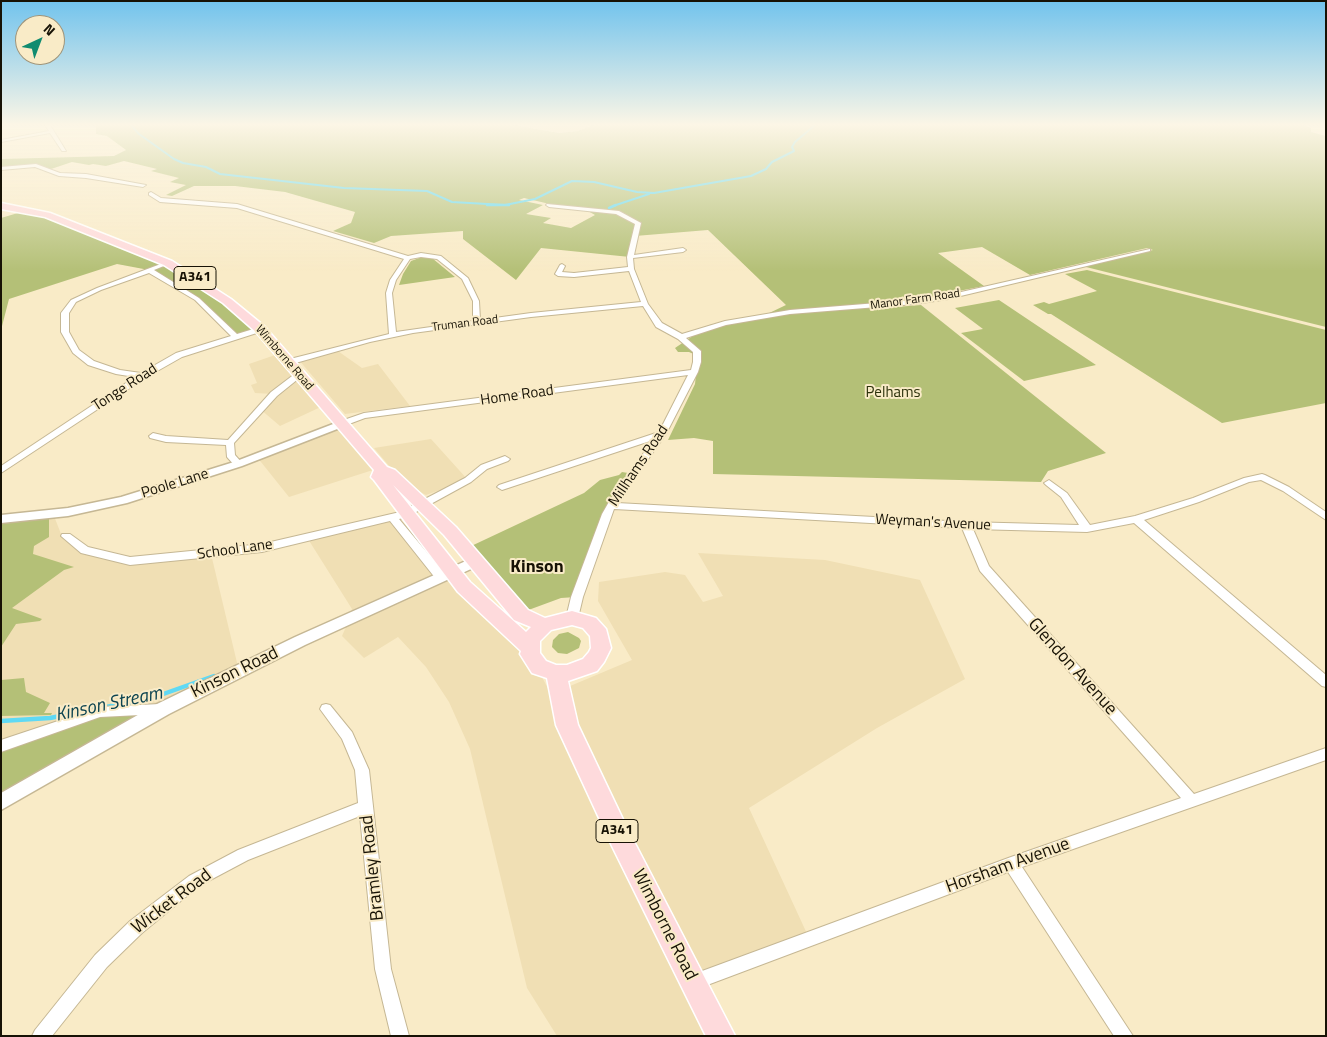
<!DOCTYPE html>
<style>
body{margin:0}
#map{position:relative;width:1327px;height:1037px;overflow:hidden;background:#f9ebc7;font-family:"Titillium Web",sans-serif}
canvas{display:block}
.frame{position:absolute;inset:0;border:2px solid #171205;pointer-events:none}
.north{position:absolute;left:15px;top:15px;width:50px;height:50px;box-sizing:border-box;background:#f9ebc7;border:1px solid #9f9479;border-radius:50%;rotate:43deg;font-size:14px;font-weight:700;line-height:20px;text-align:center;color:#171205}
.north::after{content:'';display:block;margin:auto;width:18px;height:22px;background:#108c70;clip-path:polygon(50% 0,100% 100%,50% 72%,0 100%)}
</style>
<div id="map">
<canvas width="1327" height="1037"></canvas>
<div class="frame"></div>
<div class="north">N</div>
</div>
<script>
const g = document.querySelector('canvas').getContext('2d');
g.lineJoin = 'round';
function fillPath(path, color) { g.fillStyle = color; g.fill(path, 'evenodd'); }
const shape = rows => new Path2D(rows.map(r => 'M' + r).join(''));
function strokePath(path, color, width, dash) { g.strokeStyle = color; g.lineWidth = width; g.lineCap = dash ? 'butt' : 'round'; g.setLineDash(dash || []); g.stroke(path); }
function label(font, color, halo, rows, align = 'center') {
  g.font = font + ' "Titillium Web",sans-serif'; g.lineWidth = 4; g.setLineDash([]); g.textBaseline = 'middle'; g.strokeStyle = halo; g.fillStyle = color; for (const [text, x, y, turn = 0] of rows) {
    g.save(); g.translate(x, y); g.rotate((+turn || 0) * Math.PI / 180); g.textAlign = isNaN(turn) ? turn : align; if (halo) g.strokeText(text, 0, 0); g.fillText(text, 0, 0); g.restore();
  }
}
fillPath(shape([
 [514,125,593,125,578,131,559,133],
 [335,349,362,368,378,364,410,406,345,414,298,359],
 [281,353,325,405,280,426,260,409,273,394,255,393,251,385,257,383,249,364],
 [345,424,376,469,289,497,257,457],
 [431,439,468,480,426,495,418,491,390,467,374,448],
 [54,516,63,539,83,552,102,559,128,562,211,554,239,671,163,709,1,746,1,521],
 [394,517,439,575,349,618,352,609,308,539],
 [698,553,825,560,920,580,965,679,877,728,749,808,809,938,701,973,601,775,563,689,632,660,598,601,599,582,665,572,685,575,703,602,723,596],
 [448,575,531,656,567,725,720,1036,557,1036,527,988,470,749,449,702,426,667,398,637,364,658,342,636,349,620]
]), '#f0dfb4');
fillPath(shape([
 [96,125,514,125,559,133,578,131,593,125,1303,125,1311,128,1311,132,1326,136,1326,327,1082,266,1153,250,1147,248,1030,275,982,247,938,253,984,286,923,298,892,301,896,307,921,305,1106,453,1048,471,1041,482,713,474,713,441,694,438,668,440,695,384,698,356,689,352,678,352,675,348,709,325,763,316,786,305,708,230,635,236,630,257,541,248,516,280,463,239,463,231,391,236,374,243,333,231,351,223,355,212,285,192,235,186,194,186,172,196,166,195,186,185,170,182,179,178,151,171,157,169,124,161,106,166,93,164,89,165,72,162,48,170,42,166,1,169,1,159,114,156,126,150,107,136,96,134],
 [524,198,554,205,581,207,595,215,571,228,543,223,551,218,526,214,543,205,519,200],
 [28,210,168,263,260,329,235,336,197,299,149,270,117,264,9,299,1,330,1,218],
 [422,257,432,258,455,277,399,285,403,274,411,261],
 [1087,270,1326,330,1326,403,1222,423,1051,314,1048,314,1033,305,1044,302,1049,304,1097,291,1065,274],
 [999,300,1096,365,1024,381,961,333,983,329,955,308],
 [622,472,634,474,612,502,576,597,561,598,523,612,467,548,584,493,600,480,619,475],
 [49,517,49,537,34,546,33,554,74,567,64,570,12,608,42,619,40,621,16,624,1,647,1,519],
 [568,632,579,638,581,641,579,648,567,654,558,653,552,647,553,640,559,634],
 [24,678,26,692,50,703,44,713,52,713,51,715,1,716,1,680],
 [160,710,1,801,1,746,100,713]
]), '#b4c077');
strokePath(shape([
 [131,125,139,134,174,159,183,163,206,167,220,174,344,188,427,191,452,202,505,205,535,199,572,181,594,182,637,192,654,193,751,176,766,169,772,162,794,151,792,147,795,142,815,125],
 [613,206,649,194]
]), '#5fd9f4', 2);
strokePath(shape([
 [487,205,509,205],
 [609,208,616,205]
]), '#5fd9f4', 2.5);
strokePath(shape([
 [1,721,50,718,152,698,214,676]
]), '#5fd9f4', 4.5);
const minor = shape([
 [45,125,50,125,66,151,62,151,50,133,1,142,1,140,49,131,45,125],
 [36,164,60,173,86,174,146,185,143,187,86,178,59,176,35,167,1,170,1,167,36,164],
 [151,192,161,198,237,204,408,256,421,253,441,256,468,278,479,301,480,320,531,313,641,302,629,271,574,277,558,276,555,274,560,265,562,264,565,266,562,272,574,273,628,267,627,257,635,224,616,214,549,207,546,205,547,204,619,211,641,223,634,255,683,248,686,250,683,252,633,258,634,269,648,304,662,323,682,334,725,321,790,310,915,300,948,295,1150,249,1150,251,948,299,915,304,790,314,726,325,686,338,701,351,701,362,698,372,666,434,617,503,966,522,1079,525,1061,497,1046,485,1044,483,1049,480,1067,493,1090,525,1135,516,1193,498,1244,478,1262,474,1265,475,1289,487,1326,512,1326,520,1283,491,1261,480,1249,482,1199,502,1144,520,1326,675,1326,687,1322,686,1134,523,1087,532,973,529,989,566,1194,794,1326,748,1326,760,1022,867,1133,1036,1114,1036,1008,872,694,990,688,988,686,982,688,976,694,974,1011,857,1181,798,980,571,962,528,614,509,583,597,578,618,576,621,572,622,568,621,566,618,571,597,602,514,610,500,653,440,505,489,502,490,497,487,499,485,659,432,688,375,365,418,341,427,337,424,338,422,364,413,691,370,693,362,693,352,678,339,656,327,643,306,531,317,413,333,370,342,292,364,286,364,286,360,389,334,386,293,390,280,404,259,237,208,160,202,149,195,149,193,151,192],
 [421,257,437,259,462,279,473,301,473,321,396,332,392,293,396,280,410,259,421,257],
 [166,262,171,263,154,270,199,298,237,334,260,327,263,327,263,331,182,357,145,378,1,473,1,466,135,377,116,374,88,365,73,353,61,332,61,313,71,300,97,288,166,262],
 [149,273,195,300,231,336,176,353,141,373,120,370,94,361,79,350,69,332,69,313,76,302,101,290,149,273],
 [296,373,299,373,303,375,277,396,234,443,235,455,243,464,241,466,235,466,227,457,226,445,166,442,150,438,149,436,153,433,166,436,228,440,271,392,296,373],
 [505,456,510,459,508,461,487,469,471,482,407,517,399,519,444,573,445,576,444,579,440,580,436,579,390,521,262,552,130,565,81,553,61,536,62,534,70,534,88,547,130,557,262,544,400,512,465,478,481,465,505,456],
 [160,704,164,705,166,709,164,713,160,714,100,717,1,752,1,740,100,707,160,704],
 [326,704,330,705,352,732,369,770,391,969,409,1036,391,1036,375,969,360,816,248,860,199,886,142,933,107,967,52,1036,32,1036,35,1030,95,955,130,921,189,876,238,850,358,803,355,770,342,739,320,709,322,705,326,704]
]);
const tertiary = shape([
 [341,421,345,422,346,424,345,426,242,466,127,503,68,516,1,523,1,515,68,508,121,497,234,462,341,421],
 [477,556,482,558,484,561,482,564,305,645,169,714,1,810,1,793,157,704,295,637,477,556]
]);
const primary = shape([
 [1,203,50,213,172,261,231,299,264,326,387,467,395,470,456,527,528,610,545,618,572,611,596,618,606,629,611,648,604,662,597,671,568,681,578,725,628,830,735,1036,706,1036,612,846,556,725,547,678,532,673,520,654,521,651,458,592,374,480,371,477,374,470,256,332,223,303,164,265,45,217,1,209,1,203],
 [393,485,444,535,514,620,531,627,526,632,470,582,393,485],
 [572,625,583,628,590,636,591,648,589,652,583,659,567,665,556,665,546,661,540,653,540,641,551,630,572,625]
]);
strokePath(minor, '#c5b794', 2);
strokePath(tertiary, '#c5b794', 3);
strokePath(primary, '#fff', 3);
fillPath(minor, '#fff');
fillPath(tertiary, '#fff');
fillPath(primary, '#fedadc');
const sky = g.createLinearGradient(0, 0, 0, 271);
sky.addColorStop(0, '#71c3ed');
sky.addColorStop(0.46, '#fcf6e6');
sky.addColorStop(1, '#fcf6e600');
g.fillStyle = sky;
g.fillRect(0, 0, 1327, 271);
label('12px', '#171205', '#f9ebc7', [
 ["Manor Farm Road",915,300,-8],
 ["Truman Road",465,324,-7],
 ["Wimborne Road",284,358,49]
]);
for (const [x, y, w] of [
 [195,278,42],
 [617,831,42]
]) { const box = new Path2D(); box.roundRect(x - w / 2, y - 11.5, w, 23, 4); g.fillStyle = '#f9ebc7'; g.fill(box); strokePath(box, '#171205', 1); }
label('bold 14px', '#171205', null, [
 ["A341",195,278],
 ["A341",617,831]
]);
label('15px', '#171205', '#f9ebc7', [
 ["Tonge Road",125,388,-33],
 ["Home Road",517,396,-8],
 ["Millhams Road",639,466,-56],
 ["Poole Lane",175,484,-17],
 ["Weyman's Avenue",933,523,3],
 ["School Lane",235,550,-8]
]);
label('15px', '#2c310b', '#f9ebc7', [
 ["Pelhams",893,393]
]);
label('bold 18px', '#171205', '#f9ebc7', [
 ["Kinson",537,568]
]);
label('18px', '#171205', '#f9ebc7', [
 ["Glendon Avenue",1072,667,48],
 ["Kinson Road",235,673,-26],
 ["Horsham Avenue",1008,866,-20],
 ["Bramley Road",373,868,-96],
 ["Wicket Road",172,902,-37],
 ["Wimborne Road",664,925,63]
]);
label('italic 19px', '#0d4450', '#f9ebc7', [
 ["Kinson Stream",109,705,-12]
]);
</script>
